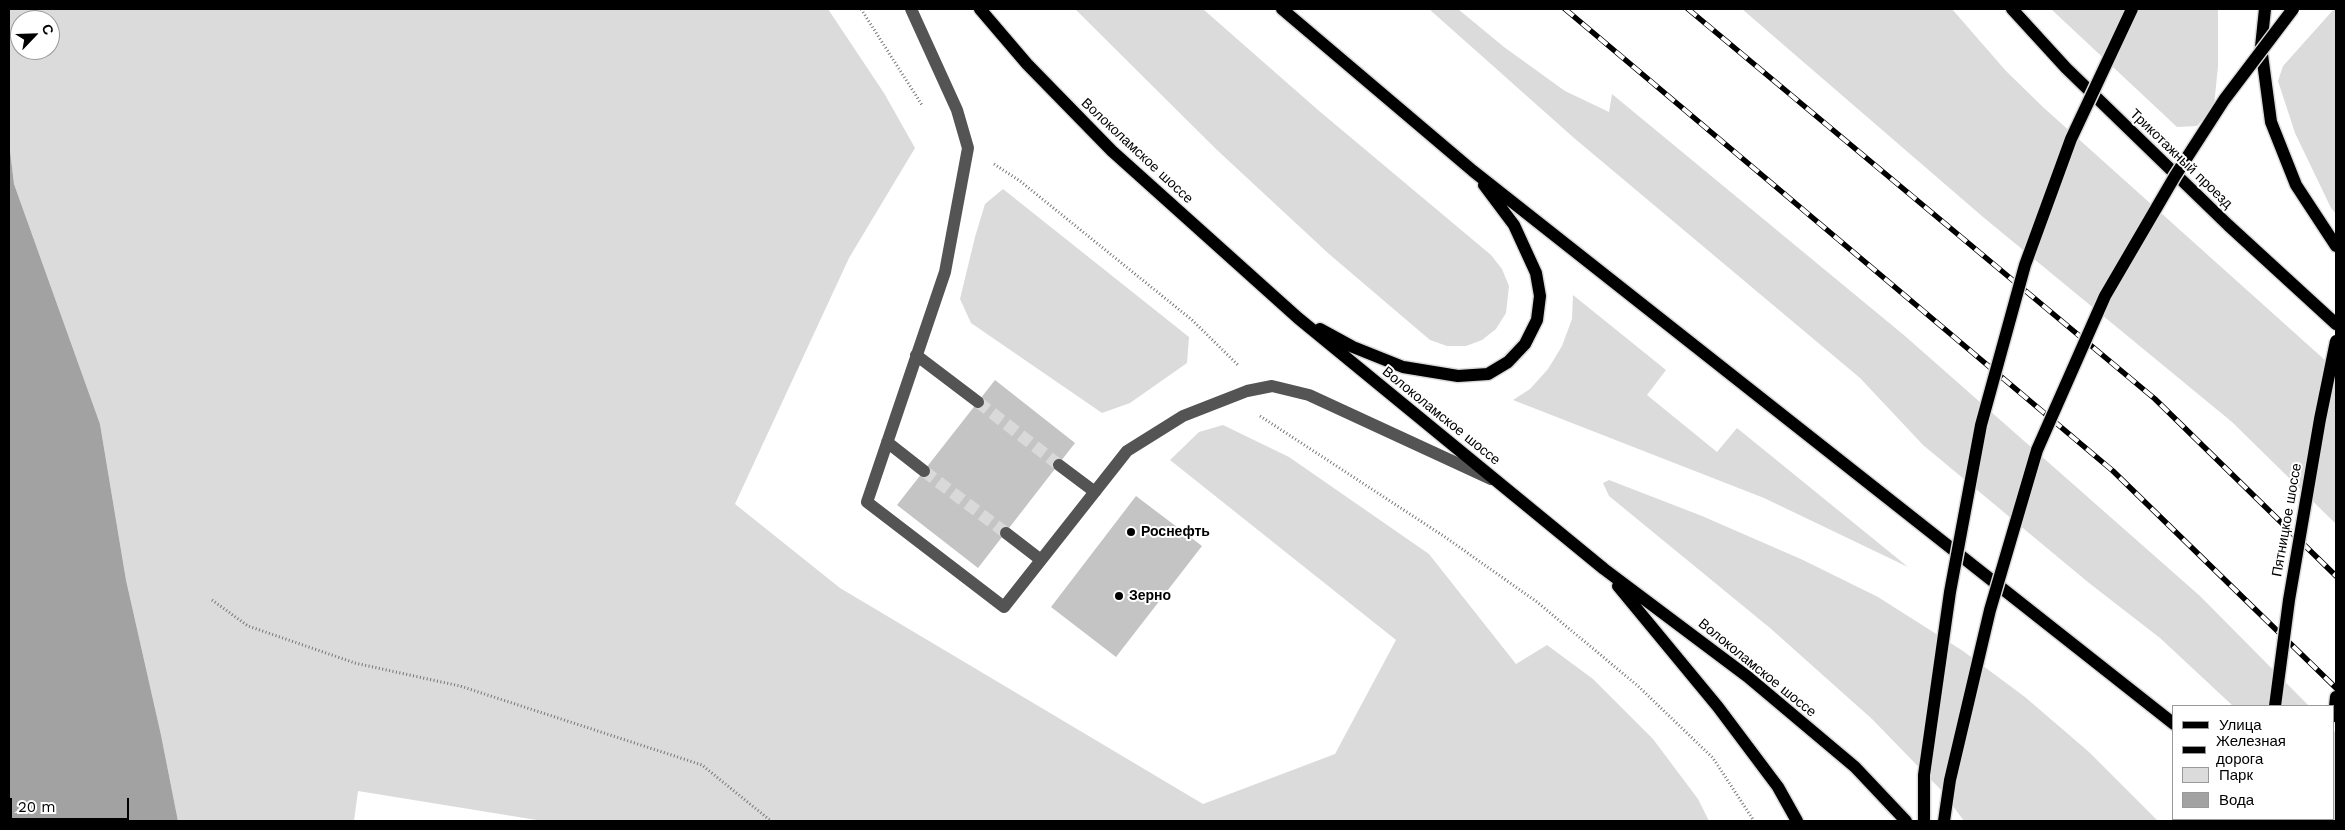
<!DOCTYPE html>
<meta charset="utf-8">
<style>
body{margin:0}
#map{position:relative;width:2345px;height:830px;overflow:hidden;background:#fff;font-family:"Work Sans",sans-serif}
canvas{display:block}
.frame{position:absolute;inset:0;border:10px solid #000;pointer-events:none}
.legend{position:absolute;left:2172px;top:705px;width:162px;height:115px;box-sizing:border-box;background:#fff;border:1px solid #999;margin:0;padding:6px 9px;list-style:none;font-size:15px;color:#000}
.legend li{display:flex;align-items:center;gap:10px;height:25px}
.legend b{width:25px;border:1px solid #999}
.north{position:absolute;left:10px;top:10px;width:50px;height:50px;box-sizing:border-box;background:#fff;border:1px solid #999;border-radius:50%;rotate:66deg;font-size:14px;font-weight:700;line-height:20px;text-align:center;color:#000}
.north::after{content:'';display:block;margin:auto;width:18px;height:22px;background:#000;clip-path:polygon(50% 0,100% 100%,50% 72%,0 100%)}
.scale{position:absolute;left:10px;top:798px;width:119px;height:22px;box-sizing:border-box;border:2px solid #000;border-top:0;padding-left:6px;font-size:15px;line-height:18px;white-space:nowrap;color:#000;-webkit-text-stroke:4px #fff;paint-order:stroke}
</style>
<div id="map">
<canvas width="2345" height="830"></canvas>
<div class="frame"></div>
<ul class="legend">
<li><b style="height:6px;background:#000"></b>Улица</li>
<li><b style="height:6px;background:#000"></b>Железная дорога</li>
<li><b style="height:14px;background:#dbdbdb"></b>Парк</li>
<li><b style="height:14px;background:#a2a2a2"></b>Вода</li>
</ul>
<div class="north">С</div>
<div class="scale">20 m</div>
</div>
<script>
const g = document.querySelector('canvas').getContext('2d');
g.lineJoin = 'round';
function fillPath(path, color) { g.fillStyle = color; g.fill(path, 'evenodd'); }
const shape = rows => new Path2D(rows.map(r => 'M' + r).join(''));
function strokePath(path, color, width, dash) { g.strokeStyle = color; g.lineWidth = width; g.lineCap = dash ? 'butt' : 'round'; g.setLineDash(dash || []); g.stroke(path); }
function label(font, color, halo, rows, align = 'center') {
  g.font = font + ' "Work Sans",sans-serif'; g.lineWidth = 4; g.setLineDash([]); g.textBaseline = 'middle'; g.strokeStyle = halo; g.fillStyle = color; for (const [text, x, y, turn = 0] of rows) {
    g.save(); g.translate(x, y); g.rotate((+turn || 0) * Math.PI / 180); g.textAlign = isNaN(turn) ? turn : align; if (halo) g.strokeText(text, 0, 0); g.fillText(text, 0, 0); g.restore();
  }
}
fillPath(shape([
 [9,9,828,9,884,93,915,148,849,258,735,504,840,588,1203,804,1335,754,1396,640,1170,460,1199,432,1223,425,1289,457,1429,554,1516,664,1547,645,1593,679,1653,739,1698,799,1709,821,543,821,358,791,354,821,178,821,161,735,126,580,100,424,14,184,9,142],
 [20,20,50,20,50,50,20,50],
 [1075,9,1203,9,1318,110,1491,255,1502,269,1509,286,1506,313,1496,329,1482,340,1466,346,1447,346,1430,340,1329,254,1217,150],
 [1429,9,1458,9,1504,47,1565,91,1609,112,1612,94,1905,336,2200,596,2309,706,2233,706,2160,638,2089,583,1923,445,1860,378,1574,138],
 [1742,9,1952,9,2006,71,2044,108,2336,370,2336,524,2232,422,1983,217],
 [2051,9,2218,9,2218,66,2214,106,2197,126,2177,127],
 [2334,9,2336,9,2336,214,2331,208,2295,133,2278,81,2283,66],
 [1003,189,1189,337,1187,363,1130,403,1102,413,971,323,960,299,975,237,985,204],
 [1573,295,1666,370,1647,395,1717,452,1737,428,1908,567,1764,498,1513,400,1530,389,1548,369,1562,346,1572,319],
 [1609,480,1702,516,1803,560,1878,597,1963,651,2025,697,2089,752,2158,821,1964,821,1941,790,1872,719,1770,628,1609,496,1603,483],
 [2334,731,2336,733,2336,821,2333,819]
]), '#dbdbdb');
fillPath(shape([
 [9,142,14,184,100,424,126,580,161,735,178,821,9,821]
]), '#a2a2a2');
fillPath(shape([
 [995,380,1075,443,978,568,897,505],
 [1136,496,1202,546,1116,657,1051,607]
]), '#c4c4c4');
strokePath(shape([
 [978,402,1059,465],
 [924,471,1006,533]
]), '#d9d9d9', 12, [12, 6]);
const major = shape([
 [980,9,1027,64,1112,151,1298,318,1604,569,1748,677,1855,767,1906,821],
 [1282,9,1473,171,2174,724],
 [2012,9,2066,68,2228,225,2336,324],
 [2265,9,2261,47,2271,122,2296,185,2336,246],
 [1320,329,1353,347,1403,367,1458,376,1488,374,1508,362,1525,344,1537,320,1540,296,1536,273,1514,225,1484,185],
 [1618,586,1718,707,1778,787,1797,821],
 [2334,716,2336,697],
 [2257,819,2259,821],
 [2323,821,2323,819]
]);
strokePath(major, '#dbdbdb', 15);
strokePath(shape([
 [861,9,922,105],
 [994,164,1020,181,1192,320,1238,365],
 [1260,416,1445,537,1537,602,1638,686,1713,758,1754,821],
 [212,600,248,626,355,663,460,686,702,765,771,821]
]), '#767676', 3, [1, 2.5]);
strokePath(shape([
 [911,9,957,110,968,148,945,272,867,502,1004,607,1127,451,1183,416,1247,391,1272,386,1309,395,1491,479],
 [916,355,978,402],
 [887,442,924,471],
 [1059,465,1095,492],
 [1006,533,1041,560]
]), '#545454', 12);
strokePath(major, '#000', 12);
const rail = shape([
 [1565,9,2113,471,2336,688],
 [1688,9,2155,399,2336,576]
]);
strokePath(rail, '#000', 5.5);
strokePath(rail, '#fff', 4, [11]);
const majorBridge = shape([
 [2275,706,2289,600,2320,419,2336,341],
 [1924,821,1924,775,1950,592,1981,425,2025,265,2071,139,2132,9],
 [1944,821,1950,780,1990,610,2037,450,2105,296,2175,176,2224,100,2293,9]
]);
strokePath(majorBridge, '#dbdbdb', 15, []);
strokePath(majorBridge, '#000', 12);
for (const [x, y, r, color] of [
 [1131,532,5,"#000"],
 [1119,596,5,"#000"]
]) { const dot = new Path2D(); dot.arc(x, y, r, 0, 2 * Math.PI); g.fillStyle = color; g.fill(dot); strokePath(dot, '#fff', 2); }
label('14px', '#000', '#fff', [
 ["Волоколамское шоссе",1137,151,43],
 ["Трикотажный проезд",2181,159,44],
 ["Волоколамское шоссе",1441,416,39],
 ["Пятницкое шоссе",2287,520,-80],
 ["Волоколамское шоссе",1757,668,39]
]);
label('bold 14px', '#000', '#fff', [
 ["Роснефть",1141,532],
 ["Зерно",1129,596]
], 'left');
</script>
